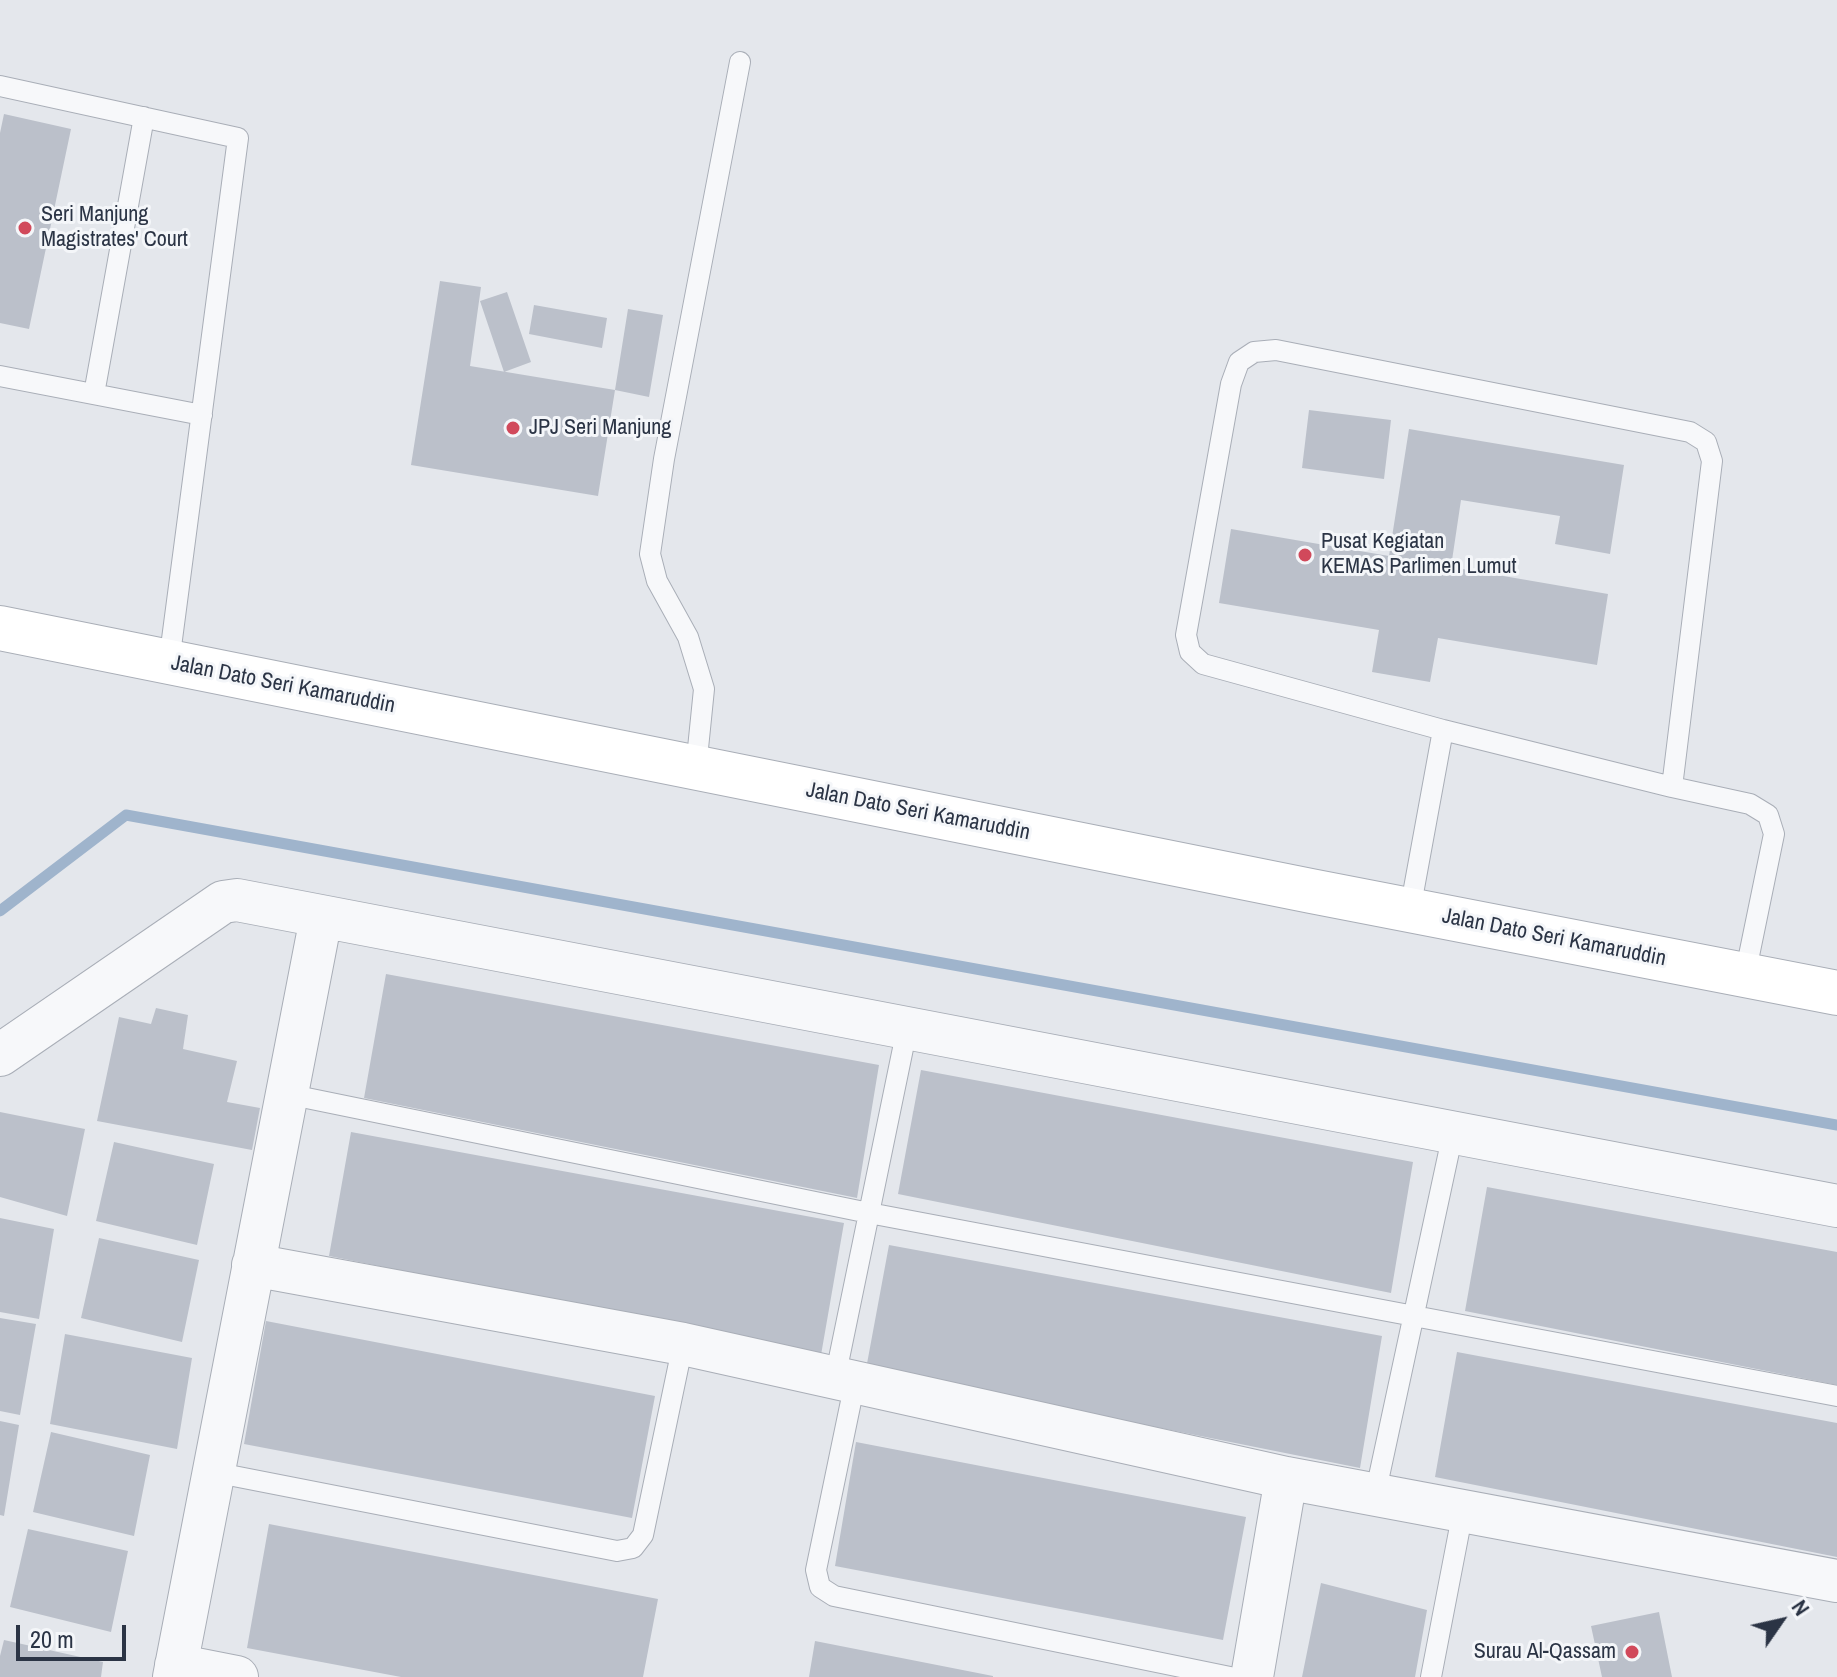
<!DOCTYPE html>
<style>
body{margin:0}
#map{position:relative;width:1837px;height:1677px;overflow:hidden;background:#e4e7ec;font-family:"Archivo Narrow",sans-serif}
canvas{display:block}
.north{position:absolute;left:1741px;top:1581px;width:80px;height:80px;-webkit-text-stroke:6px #f4f6f9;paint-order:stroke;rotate:56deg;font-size:22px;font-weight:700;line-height:32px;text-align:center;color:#2b3445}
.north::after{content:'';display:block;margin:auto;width:28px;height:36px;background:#2b3445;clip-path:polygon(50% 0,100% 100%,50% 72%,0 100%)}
.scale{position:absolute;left:16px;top:1625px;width:110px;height:36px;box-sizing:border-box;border:4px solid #2b3445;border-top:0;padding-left:10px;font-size:24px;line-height:28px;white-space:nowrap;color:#2b3445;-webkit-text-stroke:6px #f4f6f9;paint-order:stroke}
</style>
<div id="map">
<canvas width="1837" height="1677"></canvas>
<div class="north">N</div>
<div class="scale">20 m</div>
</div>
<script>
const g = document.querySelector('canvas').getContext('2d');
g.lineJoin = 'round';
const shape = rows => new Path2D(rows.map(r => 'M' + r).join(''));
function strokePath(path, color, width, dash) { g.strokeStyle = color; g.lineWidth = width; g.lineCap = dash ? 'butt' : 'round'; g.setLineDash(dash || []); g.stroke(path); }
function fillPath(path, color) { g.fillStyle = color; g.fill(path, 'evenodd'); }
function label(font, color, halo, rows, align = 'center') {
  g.font = font + ' "Archivo Narrow",sans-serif'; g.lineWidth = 6; g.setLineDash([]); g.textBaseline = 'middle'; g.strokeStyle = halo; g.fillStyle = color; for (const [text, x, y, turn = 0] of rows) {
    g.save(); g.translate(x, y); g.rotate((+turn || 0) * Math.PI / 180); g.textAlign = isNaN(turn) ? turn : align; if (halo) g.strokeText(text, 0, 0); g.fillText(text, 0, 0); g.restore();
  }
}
strokePath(shape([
 [0,911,126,815,1837,1125]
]), '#9fb4cc', 11);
fillPath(shape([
 [4,114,71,129,29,329,0,323,0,133],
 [440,281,481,287,470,366,615,390,598,496,411,465],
 [507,292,531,362,504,372,480,301],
 [534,305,607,318,602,348,529,334],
 [628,309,663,315,649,397,615,390],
 [1309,410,1391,420,1384,479,1302,468],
 [1409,429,1624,465,1610,554,1555,544,1560,516,1461,500,1451,567,1608,594,1597,665,1438,638,1430,682,1372,672,1379,630,1219,603,1231,529,1389,556],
 [386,974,879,1065,857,1198,364,1098],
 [156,1008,188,1015,183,1049,237,1061,227,1102,260,1108,252,1150,97,1121,119,1017,151,1024],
 [921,1070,1413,1162,1391,1293,898,1194],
 [0,1112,85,1129,67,1216,0,1197],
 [351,1132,844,1223,821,1355,329,1256],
 [114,1142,214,1164,197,1245,96,1221],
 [1487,1187,1837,1252,1837,1385,1465,1311],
 [0,1218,54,1229,39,1319,0,1312],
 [99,1238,199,1260,182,1342,81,1318],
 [889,1245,1382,1336,1360,1468,866,1369],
 [0,1318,36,1324,20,1415,0,1411],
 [266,1321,655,1396,632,1518,244,1444],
 [65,1334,192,1358,177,1449,50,1424],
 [1457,1352,1837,1423,1837,1557,1435,1477],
 [0,1421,19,1425,4,1516,0,1515],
 [51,1432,150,1455,134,1536,33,1512],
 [856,1442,1246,1517,1223,1640,835,1566],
 [269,1524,658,1599,643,1677,401,1677,247,1648],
 [28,1529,128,1551,111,1632,10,1607],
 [1321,1583,1427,1610,1415,1677,1302,1677],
 [1659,1612,1672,1677,1602,1677,1591,1626],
 [4,1640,103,1662,101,1677,0,1677,0,1656],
 [815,1641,993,1676,993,1677,809,1677]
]), '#bbc0ca');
const lane = shape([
 [0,86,238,138,169,662],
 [0,376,202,415],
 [94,394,144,117],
 [696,768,704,689,688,637,657,581,650,554,664,459,740,62],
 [1672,787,1712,461,1706,442,1690,432,1276,350,1254,352,1239,362,1231,384,1186,635,1190,652,1203,664,1443,730,1672,787,1750,804,1768,815,1774,834,1745,975],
 [1410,910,1443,730],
 [287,1094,869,1213,1837,1396],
 [835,1378,907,1029],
 [855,1382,816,1570,820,1587,834,1596,1230,1677],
 [213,1472,617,1551,633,1548,643,1535,683,1344],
 [1375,1495,1453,1133],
 [1431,1677,1463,1511]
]);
const street = shape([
 [0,1055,223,902,237,900,1837,1206],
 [253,1265,683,1344,1286,1478,1837,1581],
 [176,1665,237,1677],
 [174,1677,321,918],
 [1252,1677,1286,1478]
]);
const secondary = shape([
 [0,628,1311,891,1837,993]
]);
strokePath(lane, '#a9aeb7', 22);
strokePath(street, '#a9aeb7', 44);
strokePath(secondary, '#a9aeb7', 46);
strokePath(lane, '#f7f8fa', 20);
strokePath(street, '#f7f8fa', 42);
strokePath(secondary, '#fff', 44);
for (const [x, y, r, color] of [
 [25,228,8,"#d1495b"],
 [513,428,8,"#d1495b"],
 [1305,555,8,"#d1495b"],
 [1632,1652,8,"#d1495b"]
]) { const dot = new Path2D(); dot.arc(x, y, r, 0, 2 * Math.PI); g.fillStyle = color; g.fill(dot); strokePath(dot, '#f4f6f9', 3); }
label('22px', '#2b3445', '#f4f6f9', [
 ["Seri Manjung",41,215],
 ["Magistrates' Court",41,240],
 ["JPJ Seri Manjung",529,428],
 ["Pusat Kegiatan",1321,542],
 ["KEMAS Parlimen Lumut",1321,567],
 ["Surau Al-Qassam",1616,1652,"right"]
], 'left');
label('22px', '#2b3445', '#f4f6f9', [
 ["Jalan Dato Seri Kamaruddin",283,685,11],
 ["Jalan Dato Seri Kamaruddin",918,812,11],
 ["Jalan Dato Seri Kamaruddin",1554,938,11]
]);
</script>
